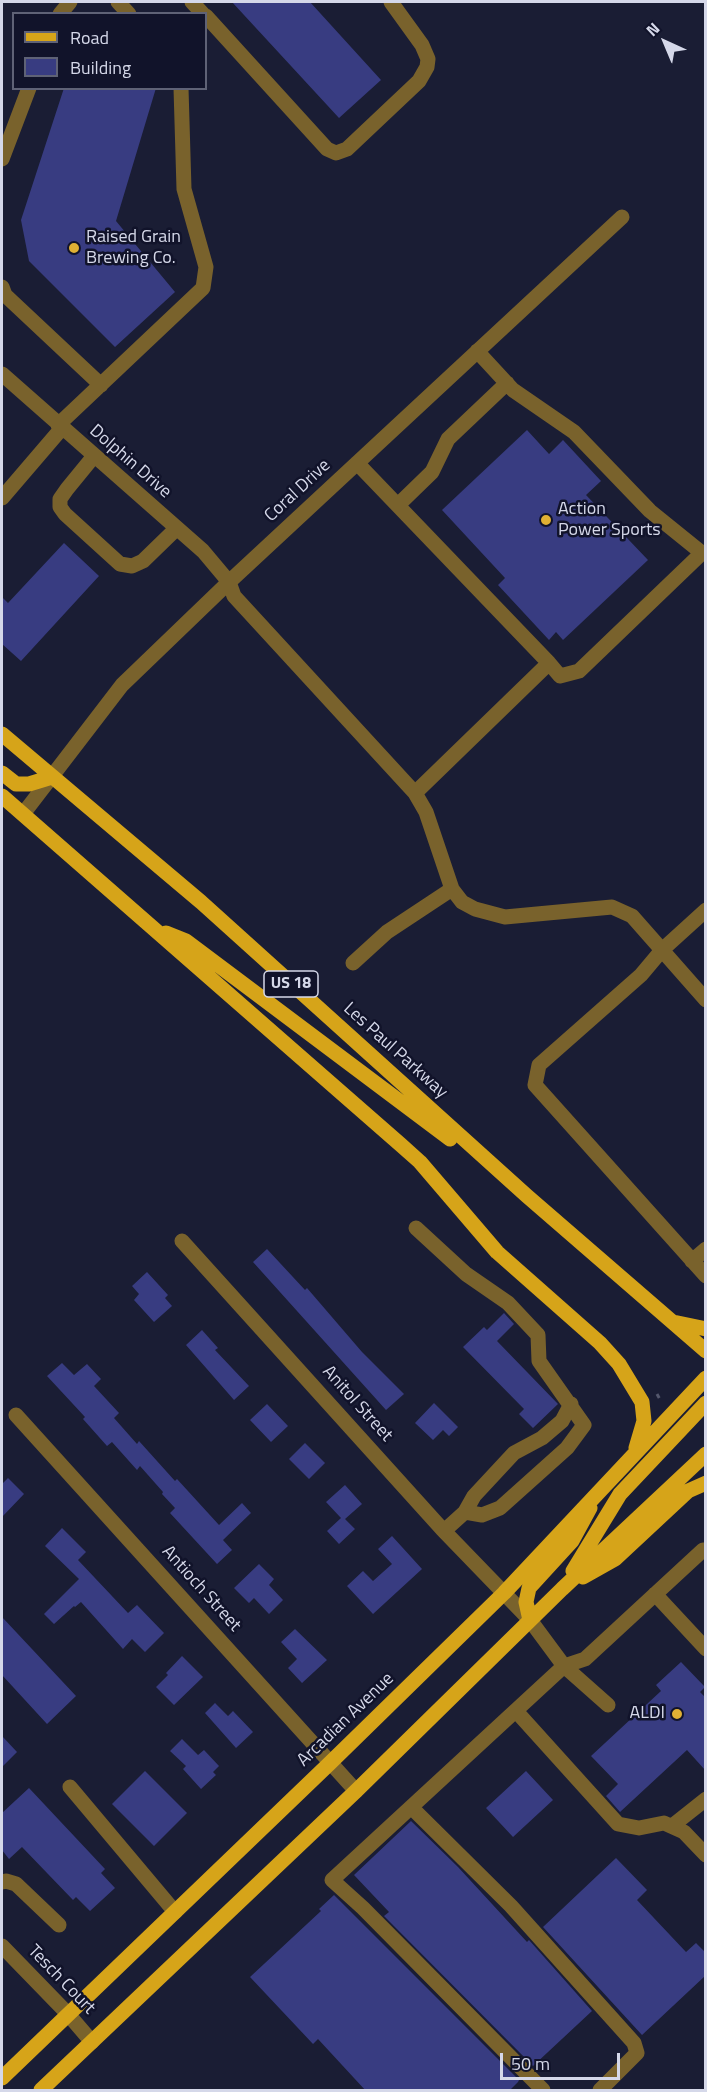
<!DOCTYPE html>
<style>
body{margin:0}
#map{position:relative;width:707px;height:2092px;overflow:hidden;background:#1a1d34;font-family:"Titillium Web",sans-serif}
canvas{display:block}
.frame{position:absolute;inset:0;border:3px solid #d5d8e9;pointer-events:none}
.legend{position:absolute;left:12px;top:12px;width:195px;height:78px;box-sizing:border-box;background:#11132a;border:2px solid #5f6276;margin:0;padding:8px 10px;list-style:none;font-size:18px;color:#d5d8e9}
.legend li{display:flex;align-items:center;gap:12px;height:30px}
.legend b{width:30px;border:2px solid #5f6276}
.north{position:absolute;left:635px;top:12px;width:60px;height:60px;-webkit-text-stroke:4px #11132a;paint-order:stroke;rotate:316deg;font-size:16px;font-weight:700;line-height:24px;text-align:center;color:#d5d8e9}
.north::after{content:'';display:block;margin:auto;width:21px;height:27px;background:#d5d8e9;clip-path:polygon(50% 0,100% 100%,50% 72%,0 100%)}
.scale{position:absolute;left:500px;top:2053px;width:120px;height:27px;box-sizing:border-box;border:3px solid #d5d8e9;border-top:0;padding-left:8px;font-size:18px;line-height:21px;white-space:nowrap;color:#d5d8e9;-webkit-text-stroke:4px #11132a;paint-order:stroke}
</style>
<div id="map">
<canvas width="707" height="2092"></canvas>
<div class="frame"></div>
<ul class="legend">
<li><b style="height:8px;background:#d6a419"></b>Road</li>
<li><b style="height:16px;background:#383c81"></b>Building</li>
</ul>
<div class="north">N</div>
<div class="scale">50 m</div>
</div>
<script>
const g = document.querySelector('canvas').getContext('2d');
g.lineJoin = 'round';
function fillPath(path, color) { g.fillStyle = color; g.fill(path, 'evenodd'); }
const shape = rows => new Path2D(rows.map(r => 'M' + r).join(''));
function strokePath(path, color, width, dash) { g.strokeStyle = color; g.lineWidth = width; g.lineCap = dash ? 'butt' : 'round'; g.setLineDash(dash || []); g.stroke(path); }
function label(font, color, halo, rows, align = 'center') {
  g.font = font + ' "Titillium Web",sans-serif'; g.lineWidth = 5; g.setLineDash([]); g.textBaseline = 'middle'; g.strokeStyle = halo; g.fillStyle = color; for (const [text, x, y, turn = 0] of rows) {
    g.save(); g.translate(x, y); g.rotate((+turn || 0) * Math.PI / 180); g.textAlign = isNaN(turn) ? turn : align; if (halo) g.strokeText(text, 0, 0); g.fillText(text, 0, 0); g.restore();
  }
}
fillPath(shape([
 [232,2,310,2,381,80,339,118],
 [64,88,156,88,116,221,175,292,115,347,29,261,21,220],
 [527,430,549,454,563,440,601,481,586,495,648,560,563,640,556,632,549,640,498,585,505,578,442,510],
 [64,543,99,576,21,661,2,644,2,597,8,603],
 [267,1249,305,1290,307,1288,362,1352,404,1394,386,1410,253,1262],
 [147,1272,168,1295,165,1298,172,1306,154,1322,134,1300,139,1294,132,1286],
 [504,1313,514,1324,497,1341,558,1404,533,1428,519,1414,524,1409,463,1347,484,1327,487,1330],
 [202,1330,218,1348,215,1350,249,1386,234,1400,186,1345],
 [62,1363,74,1375,87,1364,101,1379,94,1386,119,1413,114,1418,137,1444,139,1441,175,1481,177,1479,219,1525,242,1503,251,1513,223,1540,232,1550,217,1564,170,1513,175,1508,162,1494,163,1492,140,1466,137,1470,112,1442,107,1446,83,1419,85,1417,47,1376],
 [434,1403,458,1427,449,1436,443,1430,433,1440,415,1423],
 [267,1404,288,1426,271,1442,250,1420],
 [305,1443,325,1463,309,1479,289,1459],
 [8,1478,24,1494,2,1517,2,1484],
 [345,1485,362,1504,345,1519,355,1529,339,1544,327,1531,341,1518,326,1502],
 [62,1528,86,1552,78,1560,128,1613,137,1605,164,1633,145,1652,132,1639,123,1649,81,1602,75,1607,74,1606,54,1624,44,1614,79,1579,45,1546],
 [392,1536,422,1569,373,1614,347,1586,363,1571,373,1581,392,1564,378,1549],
 [259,1564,274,1579,269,1585,283,1600,269,1614,254,1598,249,1603,234,1588],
 [2,1617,76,1696,47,1724,2,1675],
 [295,1629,327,1660,302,1683,288,1668,297,1659,281,1642],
 [182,1656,203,1677,174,1705,156,1687,168,1675,166,1673],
 [681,1662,705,1687,700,1692,705,1697,705,1770,687,1750,620,1812,606,1796,618,1784,591,1756,661,1691,656,1685],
 [215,1703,228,1716,233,1711,253,1732,236,1748,205,1713],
 [2,1736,17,1752,2,1767],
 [182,1739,198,1755,204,1750,219,1766,213,1772,216,1775,201,1789,183,1769,186,1766,170,1751],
 [145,1771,187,1813,154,1846,112,1804],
 [526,1771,553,1800,513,1837,486,1808],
 [29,1788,105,1869,101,1873,115,1888,90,1911,76,1897,73,1900,22,1847,9,1859,2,1850,2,1813],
 [411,1821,458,1867,527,1942,529,1940,592,2011,533,2066,384,1916,389,1912,354,1875],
 [616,1858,647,1890,637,1900,686,1952,696,1943,705,1952,705,1976,642,2035,543,1927],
 [334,1895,519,2080,518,2082,509,2091,366,2091,318,2039,313,2044,250,1977,321,1911,319,1909]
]), '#383c81');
strokePath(shape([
 [657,1394,661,1401]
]), '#54576c', 3, [4.5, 4.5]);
strokePath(shape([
 [118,2,129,14],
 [192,2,203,14],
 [60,14,70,2],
 [206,16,327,149,336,153,347,149,419,81,427,67,428,59,422,45,391,2],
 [2,159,29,88],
 [2,287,5,295,101,385],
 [477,351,513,390,574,432,650,511,702,553,579,671,560,676,549,663],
 [2,374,203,551,229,582,234,596,415,793,426,812,452,889,462,902,475,909,505,917,612,907,632,916,706,1000],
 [58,425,203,288,206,267,184,189,181,88],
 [94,456,67,489,60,499,60,507,65,514,120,564,132,566,143,561,177,528],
 [357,463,549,663,415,793],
 [2,498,62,428],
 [398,505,432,472,448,439,507,383],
 [23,814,122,685,229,582,622,217],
 [706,910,662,950,641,975,539,1065,535,1085,706,1276],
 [353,963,387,932,452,889],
 [416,1228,466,1274,508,1303,538,1335,539,1361,584,1425,567,1448,500,1508,482,1515,465,1512],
 [182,1241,442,1529,530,1620,564,1666,608,1705],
 [692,1261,706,1249],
 [16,1415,356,1791],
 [444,1531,465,1512,474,1496,514,1453,542,1438,562,1421,571,1404],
 [655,1594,706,1649],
 [516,1711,618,1824,639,1828,664,1823,684,1832,706,1855],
 [70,1787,175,1912],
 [411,1807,511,1906,634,2043,637,2053,600,2090],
 [672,1826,706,1799],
 [2,1882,6,1881,16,1884,59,1925],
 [2,1946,68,2014,92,2042],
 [543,2090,363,1908,332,1880,564,1666,585,1659,703,1550,706,1550]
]), '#79622c', 15);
strokePath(shape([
 [2,734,201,902,527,1196,706,1351],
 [2,773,16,784,29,784,52,777],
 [2,796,401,1145,420,1162,497,1252,600,1343,619,1364,642,1402,644,1421,636,1448],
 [166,933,186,941,450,1139],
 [673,1322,706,1329],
 [573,1571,620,1494,706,1403],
 [583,1577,615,1559,688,1491,706,1483],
 [530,1620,526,1602,529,1588,572,1541,590,1508],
 [2,2078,330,1763,504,1593,706,1378],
 [41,2090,356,1791,562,1589,706,1454]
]), '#d6a419', 15);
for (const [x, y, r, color] of [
 [74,248,6,"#e0b034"],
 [546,520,6,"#e0b034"],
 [677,1714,6,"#e0b034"]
]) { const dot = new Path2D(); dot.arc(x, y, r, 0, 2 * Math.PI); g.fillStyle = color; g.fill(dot); strokePath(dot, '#11132a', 2); }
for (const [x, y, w] of [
 [291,984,54]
]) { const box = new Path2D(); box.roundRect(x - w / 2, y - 13, w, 26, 4.5); g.fillStyle = '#11132a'; g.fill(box); strokePath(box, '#d5d8e9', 1.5); }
label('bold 16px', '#d5d8e9', null, [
 ["US 18",291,984]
]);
label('18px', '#d5d8e9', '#11132a', [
 ["Raised Grain",86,238],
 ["Brewing Co.",86,259],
 ["Action",558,510],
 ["Power Sports",558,531],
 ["ALDI",665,1714,"right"]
], 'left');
label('18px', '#d5d8e9', '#11132a', [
 ["Dolphin Drive",130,462,41],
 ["Coral Drive",298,491,-43],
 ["Les Paul Parkway",395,1051,42],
 ["Anitol Street",357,1404,48],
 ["Antioch Street",201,1589,48],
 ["Arcadian Avenue",346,1720,-44],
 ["Tesch Court",61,1980,46]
]);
</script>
